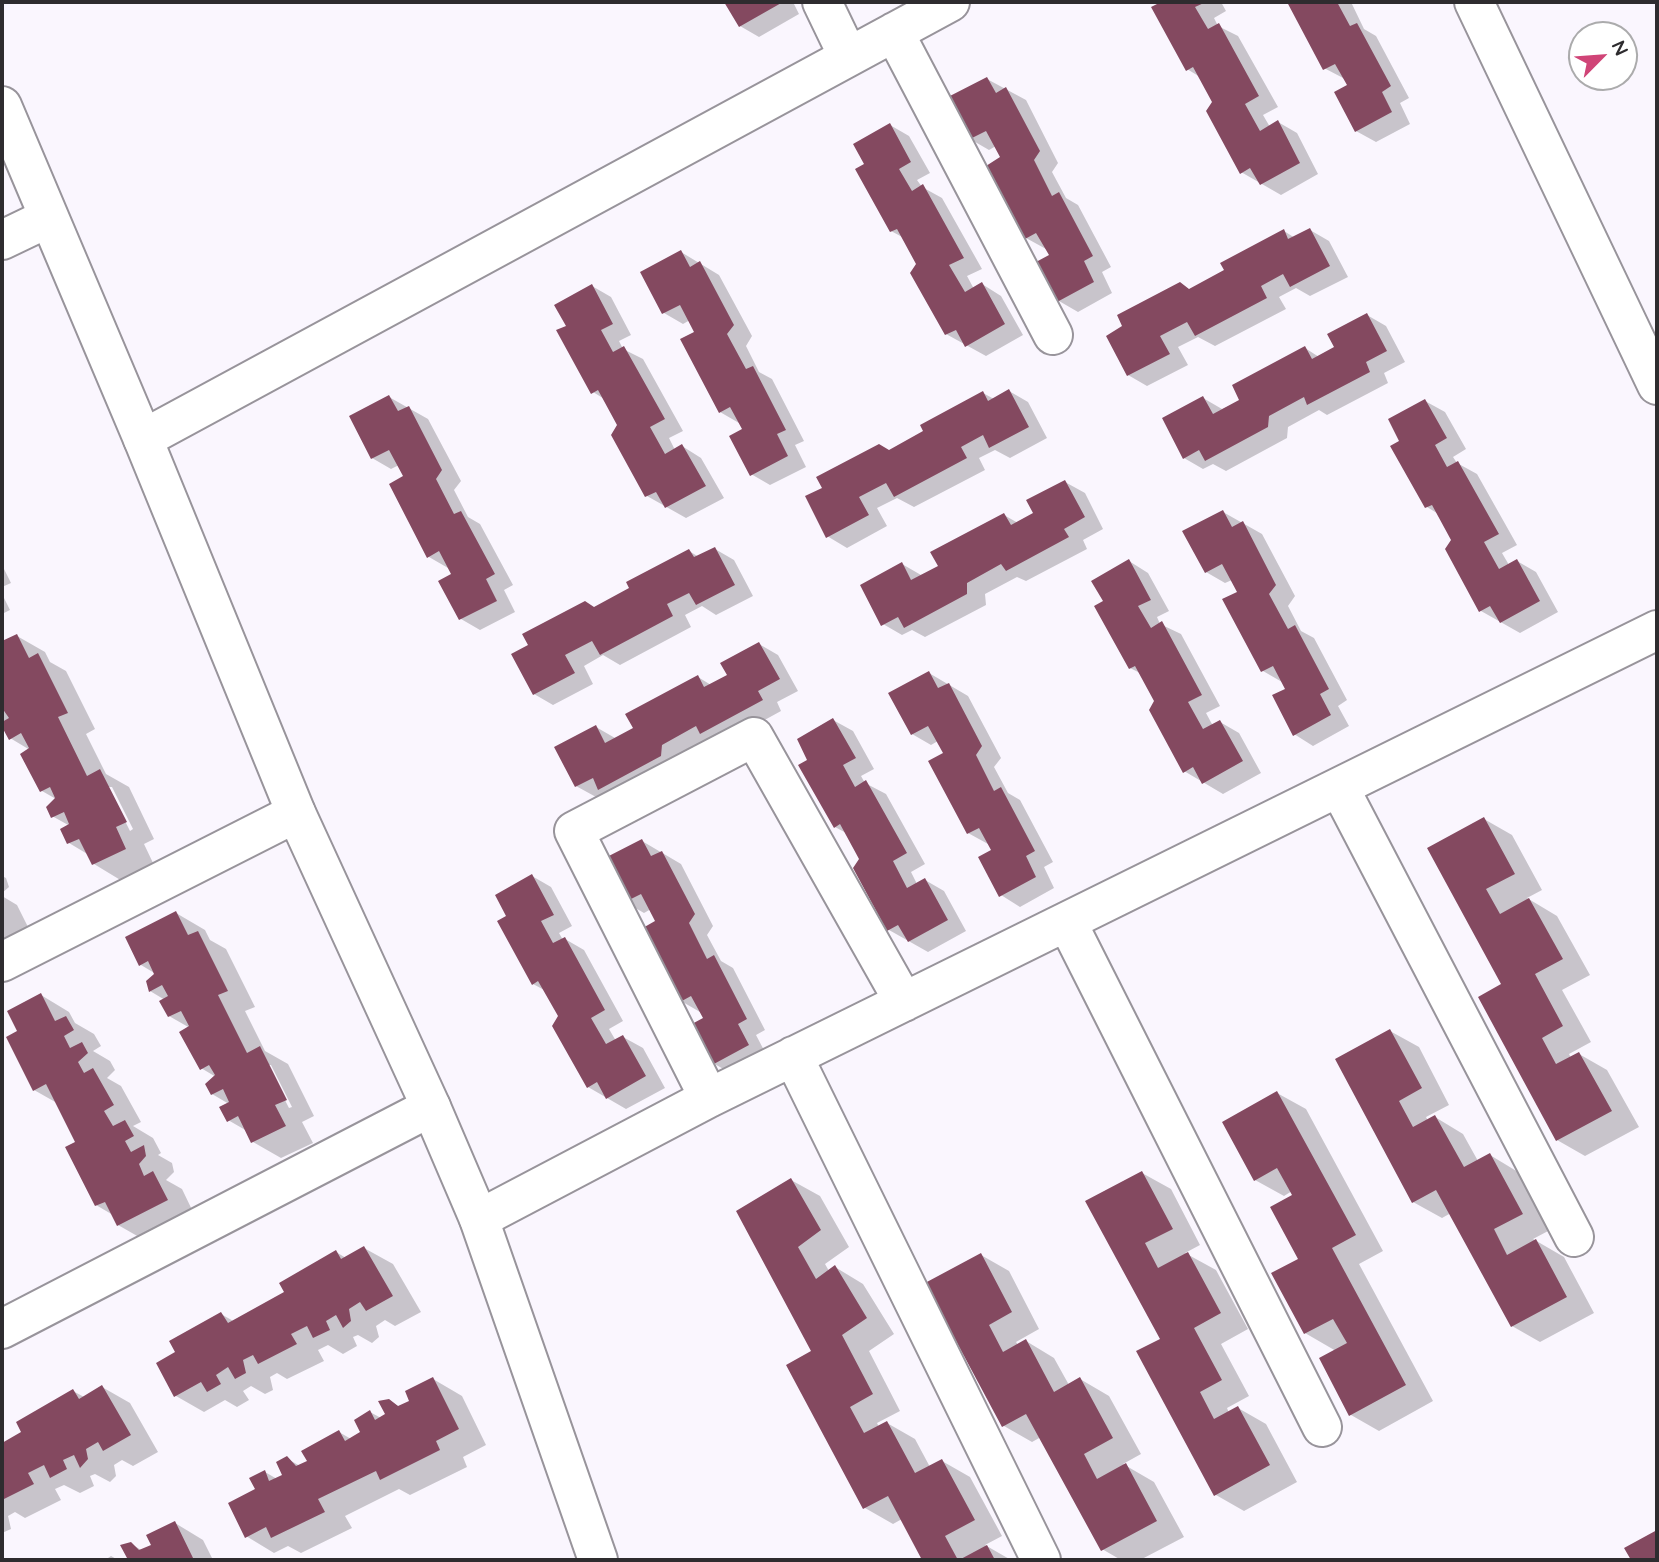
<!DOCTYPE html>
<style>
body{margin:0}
#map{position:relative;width:1659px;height:1562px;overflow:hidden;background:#faf6fe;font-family:Quicksand,sans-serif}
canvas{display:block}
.frame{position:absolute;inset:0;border:4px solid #2e2c2f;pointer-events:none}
.north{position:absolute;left:1568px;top:21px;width:70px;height:70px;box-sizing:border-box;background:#fff;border:2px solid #ababac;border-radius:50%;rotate:65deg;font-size:19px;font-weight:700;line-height:28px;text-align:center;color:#2e2c2f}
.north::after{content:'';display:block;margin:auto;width:24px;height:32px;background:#d04477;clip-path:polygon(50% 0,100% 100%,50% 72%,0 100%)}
</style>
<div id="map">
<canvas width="1659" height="1562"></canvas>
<div class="frame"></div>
<div class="north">N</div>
</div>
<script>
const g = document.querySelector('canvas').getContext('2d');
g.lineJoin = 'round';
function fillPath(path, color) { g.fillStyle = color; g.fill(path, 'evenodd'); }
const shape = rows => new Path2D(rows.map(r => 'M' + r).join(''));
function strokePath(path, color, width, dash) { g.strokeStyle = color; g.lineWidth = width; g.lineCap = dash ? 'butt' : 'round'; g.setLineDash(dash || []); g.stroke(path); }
fillPath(shape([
 [726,2,793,2,799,14,759,37,740,26],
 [1162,2,1221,2,1226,11,1214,18,1218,26,1238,36,1278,107,1263,115,1270,127,1278,122,1297,133,1318,174,1281,195,1241,172,1214,102,1200,77,1187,69],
 [1289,2,1351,2,1364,29,1376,36,1409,98,1400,103,1410,124,1376,142,1356,131,1336,93,1349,86,1345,79,1324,68],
 [987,79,1026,100,1058,163,1052,172,1066,198,1078,205,1111,267,1102,272,1112,293,1078,312,1059,301,1051,256,1046,249,1026,238,1003,158,996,146,989,150,970,139],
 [890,125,909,136,930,173,917,180,922,187,942,198,982,269,967,276,974,289,982,284,1001,296,1023,335,986,356,946,334,918,264,904,238,891,231,867,165],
 [1310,230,1329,241,1348,277,1310,296,1296,288,1279,297,1286,309,1215,346,1198,337,1178,347,1188,365,1147,386,1128,375,1190,290,1227,270,1284,231,1295,238],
 [681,252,719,275,752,336,746,346,759,372,772,379,804,441,795,445,806,467,770,485,751,474,744,430,739,423,720,412,696,332,690,320,683,324,664,313],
 [592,286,611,297,631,335,619,341,623,349,643,359,683,431,669,438,675,450,682,446,701,458,724,498,686,518,647,496,613,435,619,425,606,400,593,392,568,327],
 [1367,315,1386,326,1405,362,1384,373,1388,383,1327,415,1319,410,1288,427,1287,438,1226,471,1213,464,1203,469,1184,458,1203,398,1222,409,1242,400,1305,348,1319,357,1336,347],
 [1009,391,1028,402,1047,438,1010,458,995,450,979,458,985,470,914,507,897,498,877,508,887,526,847,548,827,536,889,452,926,432,983,393,994,399],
 [389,397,428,419,461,481,454,490,468,517,480,524,513,585,504,590,515,612,480,630,461,619,453,575,448,568,429,557,405,477,399,465,391,469,372,458],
 [1425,401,1445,412,1466,449,1453,457,1457,463,1477,474,1517,545,1502,553,1509,565,1517,561,1536,572,1558,612,1520,633,1481,611,1453,540,1440,515,1427,507,1402,441],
 [1065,482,1085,493,1103,529,1083,540,1087,549,1026,581,1017,577,985,594,986,605,925,637,912,630,902,635,883,624,902,564,921,575,940,567,1004,515,1018,523,1035,514],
 [1223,512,1262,534,1295,596,1288,606,1301,631,1314,638,1347,700,1338,706,1349,726,1313,746,1294,734,1288,690,1282,682,1263,671,1239,592,1232,580,1225,583,1206,572],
 [715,549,734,560,753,596,716,615,702,606,685,615,691,627,620,665,603,655,584,666,593,684,553,705,534,694,595,609,631,589,689,551,699,557],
 [1129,561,1148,573,1169,611,1157,617,1160,624,1181,634,1220,706,1206,713,1213,726,1220,722,1239,733,1261,773,1223,794,1184,771,1156,701,1142,674,1130,668,1105,602],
 [2,565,11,583,2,587],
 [2,594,10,610,2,614],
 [17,636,45,652,50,662,66,671,95,729,86,734,106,774,129,787,154,839,144,844,154,865,122,881,94,864,89,855,69,843,70,826,52,816,56,799,42,791,30,750,10,738,6,722,2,719,2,643],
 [108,787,112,787,133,829,130,831],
 [759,644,778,655,798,691,777,702,781,711,619,800,605,792,596,797,576,786,596,727,615,738,635,729,698,677,711,685,729,676],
 [929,673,968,696,1001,758,994,767,1008,793,1020,800,1053,862,1044,867,1054,888,1020,907,1001,895,993,851,988,844,968,833,945,754,938,741,931,745,912,734],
 [833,720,853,731,874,769,861,776,865,783,886,794,925,864,911,872,917,884,925,880,944,891,966,931,928,952,889,930,861,859,848,834,835,827,810,760],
 [1484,819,1512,835,1542,890,1527,898,1557,916,1590,975,1562,990,1591,1042,1569,1054,1571,1058,1579,1054,1607,1070,1639,1127,1585,1156,1557,1140,1504,985,1430,848],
 [642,841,681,864,713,926,707,935,721,961,733,968,765,1030,756,1035,767,1056,732,1074,713,1063,706,1018,700,1012,681,1001,658,922,651,909,644,913,625,902],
 [2,876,6,878,9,887,2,893],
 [532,876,551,887,572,926,559,933,563,940,565,939,584,950,623,1021,609,1029,616,1041,623,1037,643,1048,665,1088,626,1109,588,1087,560,1016,546,991,533,984,509,917],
 [2,896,17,905,30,931,2,945],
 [176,913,205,930,210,940,226,949,255,1007,245,1011,265,1051,288,1064,314,1116,302,1122,313,1143,281,1158,253,1142,247,1131,228,1120,229,1104,212,1094,216,1077,201,1068,190,1028,169,1016,165,1000,150,991,156,974,141,965],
 [267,1065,271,1065,292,1107,289,1108],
 [41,995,69,1012,75,1023,94,1034,101,1046,93,1051,110,1061,115,1070,107,1078,121,1086,141,1122,133,1126,153,1138,161,1153,158,1155,172,1163,174,1172,166,1180,182,1189,195,1216,146,1241,118,1225,113,1215,96,1205,77,1143,57,1103,34,1090,20,1032],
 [1390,1031,1419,1047,1449,1105,1426,1117,1428,1121,1435,1117,1463,1134,1478,1161,1490,1155,1518,1172,1550,1230,1533,1239,1564,1257,1594,1313,1540,1342,1512,1326,1451,1213,1442,1218,1413,1202,1337,1060],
 [1277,1093,1306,1109,1383,1251,1359,1264,1433,1401,1379,1431,1351,1415,1336,1351,1305,1333,1294,1195,1292,1191,1284,1196,1255,1180],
 [1142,1173,1171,1189,1200,1245,1185,1253,1216,1270,1248,1329,1221,1344,1249,1396,1227,1408,1229,1413,1238,1408,1266,1424,1297,1482,1244,1511,1216,1495,1162,1339,1088,1202],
 [791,1180,820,1196,849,1247,825,1264,829,1271,835,1267,863,1284,894,1334,869,1351,900,1411,877,1423,879,1427,887,1423,915,1439,930,1467,942,1461,970,1477,1002,1536,985,1545,1011,1560,924,1560,902,1519,893,1524,865,1508,814,1351,738,1212],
 [364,1248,393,1264,421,1312,395,1326,385,1320,376,1326,379,1337,372,1343,358,1335,353,1337,357,1346,343,1354,328,1345,318,1350,324,1361,287,1379,277,1373,270,1377,273,1390,265,1394,251,1386,243,1391,249,1400,237,1407,225,1400,204,1412,176,1396,178,1352,221,1314,235,1322,286,1293,336,1252,346,1258],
 [981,1255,1009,1271,1039,1329,1016,1342,1018,1345,1026,1341,1054,1358,1069,1385,1080,1379,1109,1396,1141,1454,1123,1464,1154,1482,1184,1537,1140,1560,1121,1560,1102,1549,1041,1437,1032,1442,1004,1426,927,1284],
 [433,1379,462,1396,486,1445,463,1457,467,1467,410,1495,399,1489,345,1516,352,1528,301,1553,288,1546,274,1553,246,1536,258,1490,265,1472,277,1479,284,1476,286,1458,300,1466,309,1461,339,1432,351,1439,363,1433,370,1412,381,1418,388,1415,389,1401,400,1407,412,1402],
 [102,1387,130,1403,158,1452,133,1466,122,1460,114,1465,116,1476,110,1482,95,1474,90,1476,94,1486,80,1493,64,1485,55,1489,61,1500,25,1518,15,1512,8,1516,11,1529,2,1533,2,1445,24,1432,73,1391,84,1397],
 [175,1523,203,1540,213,1560,126,1560,130,1558,131,1544,143,1551,153,1546],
 [111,1556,118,1560,105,1560]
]), '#0003');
fillPath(shape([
 [724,2,783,2,739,27],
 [1161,2,1206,2,1195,7,1208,29,1219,23,1259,96,1245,104,1260,131,1278,120,1300,163,1260,185,1250,168,1240,174,1206,111,1212,102,1193,67,1186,71,1151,7],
 [1287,2,1337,2,1350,26,1357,23,1391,86,1382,92,1392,112,1355,132,1334,92,1347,85,1335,64,1323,70],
 [987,77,996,93,1006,87,1040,151,1034,160,1052,196,1059,192,1093,256,1084,261,1094,282,1057,302,1036,262,1049,255,1036,233,1025,239,986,166,1000,157,986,131,968,140,946,98],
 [890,123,911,162,899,169,912,191,923,184,964,258,949,265,965,292,982,282,1005,324,965,347,956,330,945,335,910,273,916,264,897,229,890,232,855,169,864,164,853,144],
 [1310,228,1330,266,1290,287,1283,274,1261,286,1267,298,1195,336,1187,322,1160,336,1170,354,1127,376,1106,336,1122,326,1117,315,1180,282,1189,289,1224,270,1220,263,1284,229,1288,239],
 [681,250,690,267,700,261,734,325,727,334,746,369,753,366,786,430,777,434,788,456,750,476,729,436,742,429,730,407,719,413,680,339,694,332,680,305,662,314,640,272],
 [592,284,613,324,601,330,613,352,624,346,665,419,650,427,665,454,682,444,706,486,665,508,656,492,645,497,611,435,617,425,598,390,591,394,556,330,566,326,554,305],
 [1367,313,1387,351,1366,362,1370,372,1307,405,1304,397,1269,416,1268,427,1205,461,1199,450,1183,459,1162,418,1203,396,1213,414,1239,400,1232,385,1305,346,1312,359,1334,347,1327,334],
 [1009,389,1029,427,989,448,983,435,961,447,967,458,894,497,886,483,859,497,869,515,826,538,805,496,822,488,816,477,879,444,889,450,923,431,920,425,983,391,988,401],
 [389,395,398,411,409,406,442,470,436,479,454,514,461,511,495,574,486,579,497,601,459,620,438,581,451,574,439,551,427,558,389,484,403,476,389,450,371,459,349,416],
 [1425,399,1447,438,1435,445,1447,467,1458,461,1499,534,1484,542,1499,569,1517,559,1540,601,1500,623,1490,606,1479,612,1445,549,1451,540,1432,505,1425,508,1390,446,1399,441,1388,419],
 [1065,480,1085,517,1064,529,1069,537,1006,571,1001,564,967,583,967,594,904,628,898,617,881,626,860,585,902,562,911,580,938,566,930,552,1004,513,1011,525,1033,513,1026,500],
 [1223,510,1232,527,1243,521,1276,585,1269,594,1288,629,1295,625,1329,689,1320,694,1331,715,1293,736,1272,695,1285,689,1273,666,1261,672,1222,599,1237,592,1222,564,1205,573,1182,531],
 [715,547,735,585,696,605,689,593,667,604,673,616,600,655,592,641,565,655,575,673,533,695,511,654,528,645,522,634,585,601,594,607,629,588,626,582,689,549,694,557],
 [1129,559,1151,600,1138,606,1151,628,1162,621,1202,695,1188,702,1203,729,1220,720,1243,761,1202,784,1193,767,1183,773,1149,710,1154,701,1135,666,1129,669,1094,606,1103,601,1091,581],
 [17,634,29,658,38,653,68,713,58,717,87,776,100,769,127,822,116,827,126,849,92,865,79,839,67,844,60,829,69,824,64,812,51,818,46,807,55,798,50,787,40,792,20,754,29,748,21,733,9,740,2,727,2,722,9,718,2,708,2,641],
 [759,642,780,679,758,691,763,700,700,734,696,726,662,745,661,756,598,790,593,778,575,787,554,747,596,725,605,743,633,728,625,714,698,675,704,687,727,675,720,663],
 [929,671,938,688,949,683,982,746,976,755,994,791,1001,787,1035,851,1026,856,1036,877,999,897,978,857,991,850,979,828,967,834,928,761,943,753,928,726,911,735,888,693],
 [833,718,856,758,843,765,855,787,866,780,907,853,893,861,907,888,925,878,948,920,908,942,898,925,887,931,853,868,859,859,840,824,834,828,798,765,807,760,797,739],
 [1484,817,1515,874,1486,889,1500,914,1529,898,1563,959,1535,974,1563,1026,1542,1038,1556,1064,1579,1052,1612,1111,1556,1141,1478,997,1501,984,1427,848],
 [642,839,651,856,662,851,695,914,689,923,707,959,714,955,747,1019,738,1024,749,1045,712,1065,690,1025,703,1018,691,996,680,1002,641,929,655,921,641,894,623,903,601,860],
 [532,874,554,915,541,921,553,943,565,937,605,1010,591,1018,606,1044,623,1035,646,1076,606,1099,597,1082,587,1088,552,1026,558,1016,538,981,532,985,497,921,506,916,495,895],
 [176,911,188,935,198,931,228,991,218,995,247,1053,260,1046,287,1100,275,1105,286,1126,251,1143,238,1116,227,1122,219,1107,229,1102,223,1089,211,1095,205,1084,215,1075,209,1065,200,1070,179,1032,189,1026,181,1011,168,1017,159,1001,168,996,162,985,149,992,146,981,154,974,148,961,139,966,125,937],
 [41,993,55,1021,66,1016,74,1030,64,1036,70,1048,82,1042,88,1053,78,1062,84,1073,93,1068,114,1105,104,1111,113,1126,125,1120,134,1136,125,1141,131,1152,144,1145,146,1156,139,1164,144,1176,153,1171,168,1200,117,1226,105,1202,95,1206,65,1147,75,1142,46,1084,33,1091,6,1037,17,1031,7,1011],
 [1390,1029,1422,1088,1399,1101,1413,1127,1435,1115,1464,1167,1490,1153,1523,1214,1494,1229,1507,1255,1536,1239,1567,1297,1511,1327,1436,1190,1412,1203,1335,1059],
 [1277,1091,1356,1235,1332,1248,1406,1385,1349,1416,1319,1358,1347,1343,1333,1319,1304,1334,1271,1273,1298,1259,1270,1207,1292,1195,1277,1168,1254,1181,1222,1122],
 [1142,1171,1173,1229,1145,1243,1158,1268,1188,1252,1221,1313,1194,1328,1222,1380,1200,1392,1214,1419,1238,1406,1270,1465,1214,1496,1136,1351,1160,1339,1085,1201],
 [791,1178,821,1230,798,1247,816,1279,835,1265,867,1318,842,1335,873,1394,850,1407,864,1433,887,1421,915,1473,942,1459,975,1520,945,1536,958,1560,922,1560,888,1496,863,1509,786,1365,811,1351,736,1211],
 [364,1246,393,1296,366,1311,360,1302,349,1309,351,1321,343,1328,336,1315,326,1321,330,1330,313,1338,307,1326,291,1334,297,1344,258,1364,253,1355,243,1360,246,1373,235,1379,228,1367,216,1375,221,1384,207,1392,201,1382,174,1397,156,1363,175,1352,169,1341,221,1312,228,1323,284,1292,279,1283,336,1250,341,1259],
 [981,1253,1012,1312,989,1325,1003,1352,1026,1339,1054,1392,1080,1377,1113,1438,1084,1454,1097,1479,1126,1463,1157,1521,1101,1551,1026,1414,1002,1427,925,1283],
 [433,1377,459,1429,436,1441,440,1450,380,1480,376,1471,318,1499,325,1512,271,1538,266,1527,245,1538,228,1503,255,1489,249,1478,265,1470,269,1481,282,1475,276,1462,287,1456,296,1466,307,1461,301,1451,339,1430,345,1441,360,1432,354,1420,370,1410,375,1420,385,1414,378,1401,389,1399,398,1406,409,1401,405,1391],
 [102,1385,131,1435,103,1451,98,1442,86,1449,88,1459,80,1468,74,1455,63,1460,67,1469,50,1478,44,1465,28,1473,34,1484,2,1500,2,1443,21,1432,16,1422,73,1389,79,1399],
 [175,1521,194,1560,123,1560,127,1558,120,1545,131,1542,139,1550,151,1545,146,1535],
 [1657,1530,1657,1560,1631,1560,1624,1548],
 [987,1545,995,1560,959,1560]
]), '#844960');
const minor = shape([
 [822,2,848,56],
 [1474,2,1657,385],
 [894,32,1053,335],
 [2,240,48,218],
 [143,439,950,2],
 [1339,787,1574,1237],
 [1067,922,1322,1427],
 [2,962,296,813],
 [793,1056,1041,1560],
 [709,1098,574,831,754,737,904,1002],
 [479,1219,709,1098,1657,630],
 [2,1329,431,1107]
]);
const tertiary = shape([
 [2,106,143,439,296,813,431,1107,479,1219,598,1560]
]);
strokePath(minor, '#98949b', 42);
strokePath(tertiary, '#98949b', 42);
strokePath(minor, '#fff', 38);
strokePath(tertiary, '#fff', 38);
</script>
